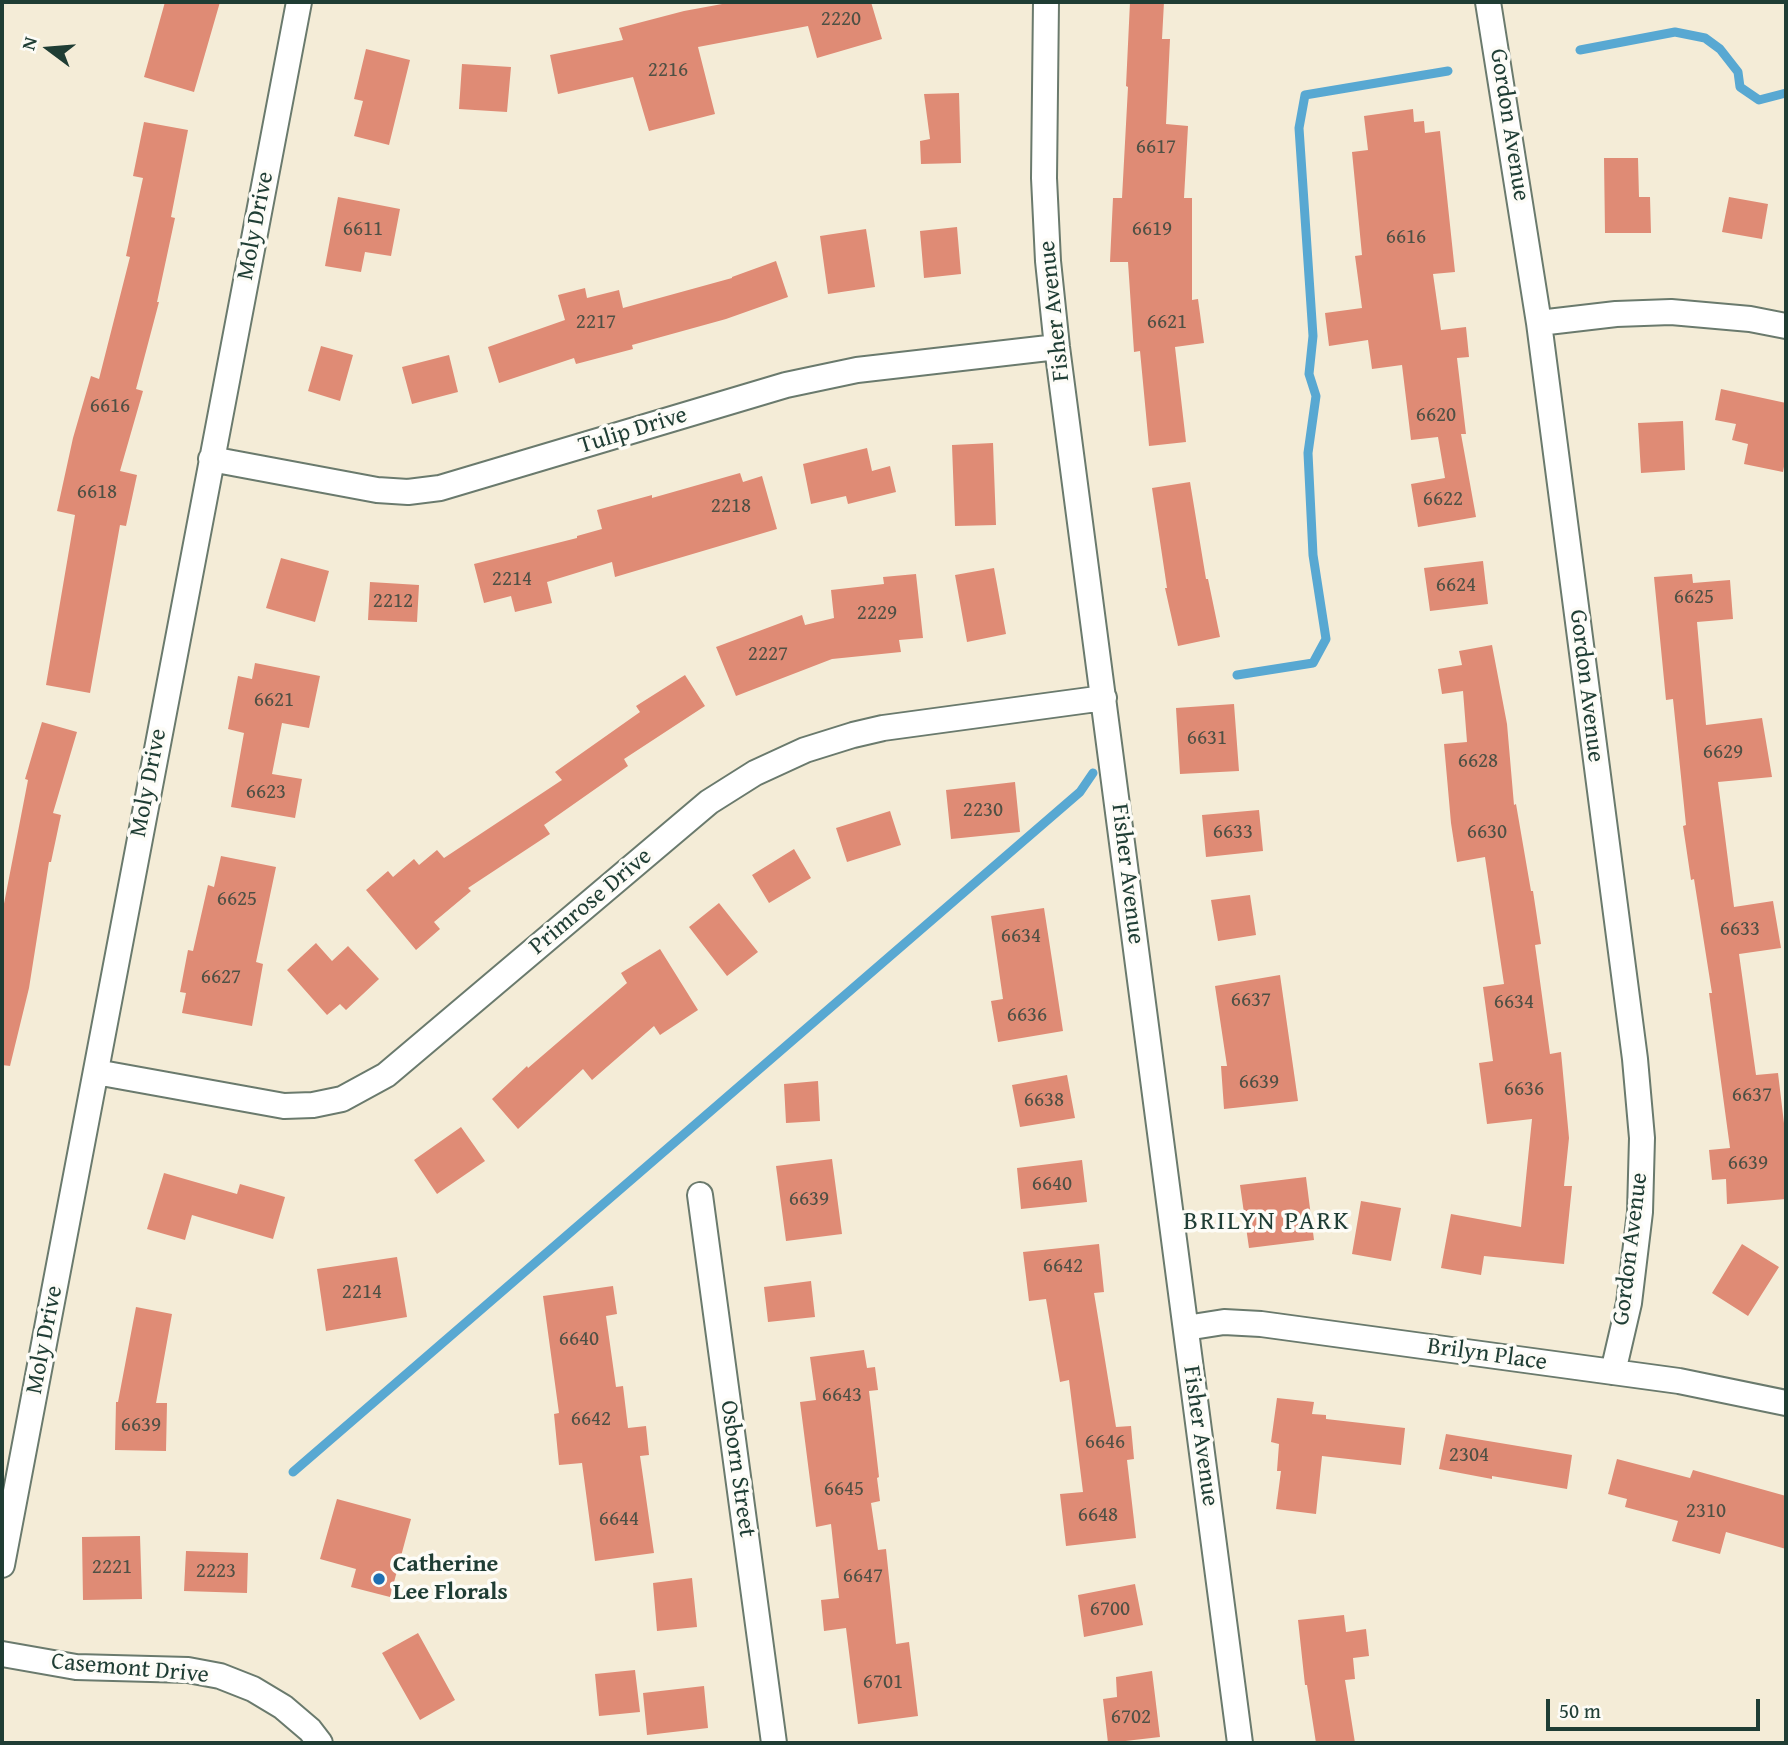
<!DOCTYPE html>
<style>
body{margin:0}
#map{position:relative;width:1788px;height:1745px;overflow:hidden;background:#f4ecd7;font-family:"Gentium Book Plus",serif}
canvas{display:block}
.frame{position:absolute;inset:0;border:4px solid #1f3d34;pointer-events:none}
.north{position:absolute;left:14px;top:14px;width:70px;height:70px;-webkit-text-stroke:5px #fdfcf7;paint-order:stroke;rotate:286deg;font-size:19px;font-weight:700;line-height:28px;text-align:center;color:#1f3d34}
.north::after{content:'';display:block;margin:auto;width:24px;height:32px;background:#1f3d34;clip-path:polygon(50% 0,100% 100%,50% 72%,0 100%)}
.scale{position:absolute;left:1546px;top:1699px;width:214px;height:32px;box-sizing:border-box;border:4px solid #1f3d34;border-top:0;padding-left:9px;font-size:21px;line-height:24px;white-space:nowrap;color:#1f3d34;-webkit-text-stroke:5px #fdfcf7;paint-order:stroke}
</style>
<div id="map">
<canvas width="1788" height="1745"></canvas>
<div class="frame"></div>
<div class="north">N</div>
<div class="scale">50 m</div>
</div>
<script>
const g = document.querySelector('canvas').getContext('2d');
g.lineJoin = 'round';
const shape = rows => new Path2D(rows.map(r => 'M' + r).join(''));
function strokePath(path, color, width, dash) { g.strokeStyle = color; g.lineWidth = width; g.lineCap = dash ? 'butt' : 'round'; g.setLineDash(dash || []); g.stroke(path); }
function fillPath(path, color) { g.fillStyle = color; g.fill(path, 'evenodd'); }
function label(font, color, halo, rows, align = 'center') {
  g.font = font + ' "Gentium Book Plus",serif'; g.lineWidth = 7; g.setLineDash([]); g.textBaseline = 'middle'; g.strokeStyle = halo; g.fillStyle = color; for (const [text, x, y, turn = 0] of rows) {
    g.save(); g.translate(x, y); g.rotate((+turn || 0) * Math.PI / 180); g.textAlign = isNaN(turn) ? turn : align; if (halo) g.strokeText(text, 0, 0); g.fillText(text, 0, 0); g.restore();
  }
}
strokePath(shape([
 [1580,50,1675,32,1705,38,1720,49,1738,72,1740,87,1759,100,1786,93],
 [1237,675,1313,663,1326,639,1313,555,1308,453,1316,396,1309,374,1313,336,1299,128,1305,95,1448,71],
 [293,1472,1080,792,1093,773]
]), '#58a8d2', 9);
fillPath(shape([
 [165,2,220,2,194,92,144,77],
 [733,2,871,2,882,39,817,58,808,26,698,47,715,114,649,131,633,77,558,94,550,55,623,40,619,28,684,11],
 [1130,2,1164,2,1162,39,1170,39,1166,124,1188,126,1184,198,1192,198,1192,300,1198,299,1204,343,1175,347,1186,442,1149,446,1140,351,1134,352,1128,262,1110,262,1113,198,1122,198,1128,87,1126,86],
 [366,49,410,60,389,145,354,136,363,101,354,99],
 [462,64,511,67,507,112,459,109],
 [959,93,961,163,921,164,920,141,930,139,924,94],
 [1413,109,1414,122,1424,121,1425,133,1440,131,1455,272,1433,274,1441,330,1466,327,1469,357,1457,358,1466,434,1461,434,1476,517,1418,527,1411,484,1445,478,1438,437,1411,440,1402,365,1372,369,1368,340,1329,346,1325,313,1362,308,1355,256,1362,255,1352,152,1368,150,1364,116],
 [144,122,188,130,171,217,175,218,157,302,159,302,136,389,143,391,120,471,137,475,126,526,120,525,90,693,46,685,75,515,57,511,73,438,91,376,99,379,130,257,126,256,143,178,133,176],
 [1604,158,1638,158,1639,197,1650,197,1651,233,1605,233],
 [338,197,400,209,391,256,365,252,361,272,325,266],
 [1729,197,1768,204,1762,239,1722,232],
 [957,227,961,274,924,278,920,231],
 [866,229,875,287,828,294,820,236],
 [776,261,788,297,726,319,632,345,633,349,576,364,574,358,499,383,488,347,565,320,558,295,585,288,587,298,619,290,623,308,732,278,732,277],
 [321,346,353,355,340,401,308,391],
 [449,355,458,392,412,404,402,367],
 [1721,389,1786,403,1786,456,1783,472,1744,464,1748,444,1732,440,1736,424,1715,420],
 [1683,421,1685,470,1641,473,1638,423],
 [993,443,996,525,955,526,952,445],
 [867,448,872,471,890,466,896,492,848,504,846,496,811,504,803,464],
 [740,473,743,482,762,476,777,529,615,577,612,562,547,582,552,603,515,612,511,596,484,603,474,564,577,538,577,536,602,529,597,510,652,495,652,498],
 [1190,482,1206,579,1208,579,1220,637,1178,646,1165,588,1167,588,1152,488],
 [281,558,329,571,315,622,266,608],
 [1483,561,1488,604,1430,611,1424,568],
 [994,568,1006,634,967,642,955,575],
 [916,574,923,638,899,640,901,652,832,659,736,696,716,647,802,615,805,625,834,618,831,590,884,584,883,577],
 [1692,574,1693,583,1730,580,1733,619,1697,622,1706,725,1762,718,1772,777,1718,782,1734,907,1773,901,1781,948,1739,954,1756,1075,1778,1073,1786,1140,1786,1199,1727,1204,1726,1179,1712,1180,1709,1150,1730,1148,1709,993,1712,993,1694,879,1691,880,1683,826,1686,825,1673,699,1666,700,1654,577],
 [370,582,419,585,417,622,368,620],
 [1492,645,1507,724,1514,805,1516,804,1531,891,1533,891,1541,944,1535,945,1550,1054,1561,1052,1569,1138,1564,1186,1572,1186,1564,1264,1484,1256,1481,1275,1441,1268,1451,1214,1521,1227,1532,1119,1487,1124,1479,1063,1493,1061,1483,987,1504,984,1485,857,1457,862,1451,823,1444,744,1467,742,1463,691,1442,694,1438,669,1462,665,1459,651],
 [255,663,320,676,309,728,282,723,272,774,302,779,295,818,231,807,244,733,228,729,238,676,252,679],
 [685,675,705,706,624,759,628,766,544,825,550,834,468,888,471,891,434,922,440,929,416,950,366,890,388,871,393,877,414,859,419,865,437,850,444,858,562,780,555,772,640,712,636,706],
 [1234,704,1239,771,1180,774,1176,708],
 [42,722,77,732,53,813,61,815,51,862,49,862,29,988,10,1066,2,1065,2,914,28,780,25,779],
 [1015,782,1020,832,951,839,946,790],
 [1259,810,1263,851,1206,857,1202,815],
 [890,811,901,845,847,862,836,828],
 [794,849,811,878,769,903,752,875],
 [221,856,276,867,256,962,263,964,252,1026,182,1013,186,993,180,992,188,950,193,951,208,885,214,887],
 [1250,895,1256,935,1218,941,1211,900],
 [719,903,758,952,727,976,689,927],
 [1044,908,1063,1031,998,1042,991,1001,1003,999,991,916],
 [316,943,332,961,348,946,379,979,346,1010,340,1004,327,1015,287,970],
 [660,949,698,1010,660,1035,654,1026,592,1080,583,1069,518,1129,492,1099,527,1066,528,1068,627,983,621,973],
 [1280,975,1298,1101,1224,1109,1221,1066,1227,1066,1215,986],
 [1067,1075,1075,1118,1020,1127,1012,1085],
 [818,1081,820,1121,786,1123,784,1084],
 [461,1127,485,1161,437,1194,414,1160],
 [832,1159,842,1234,786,1241,776,1166],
 [1082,1160,1087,1202,1021,1209,1017,1168],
 [164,1173,237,1194,240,1184,285,1197,273,1239,192,1215,185,1240,147,1229],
 [1306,1177,1314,1240,1249,1248,1240,1185],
 [1361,1201,1401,1208,1391,1261,1352,1254],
 [1099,1244,1104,1292,1094,1293,1116,1427,1131,1426,1134,1459,1127,1460,1136,1538,1066,1546,1060,1494,1083,1492,1069,1380,1060,1382,1046,1299,1029,1301,1023,1252],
 [1742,1244,1779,1267,1748,1316,1712,1293],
 [397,1257,407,1317,326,1331,317,1269],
 [811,1281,815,1317,768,1322,764,1287],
 [613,1286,617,1314,606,1316,616,1387,623,1386,628,1428,646,1426,649,1455,640,1456,654,1553,595,1561,582,1463,559,1465,554,1414,559,1413,543,1296],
 [136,1307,172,1314,156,1403,167,1403,166,1451,115,1450,116,1402,118,1402],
 [864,1350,867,1368,875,1367,878,1390,869,1391,879,1477,877,1478,880,1501,871,1503,878,1550,886,1549,896,1644,909,1642,918,1716,858,1724,846,1628,824,1631,821,1600,839,1598,831,1524,816,1527,800,1402,816,1400,810,1357],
 [1277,1398,1314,1402,1312,1414,1326,1415,1326,1419,1405,1428,1401,1465,1322,1456,1316,1514,1276,1509,1281,1471,1277,1471,1279,1444,1271,1442],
 [1446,1434,1572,1455,1567,1489,1492,1476,1492,1479,1439,1469],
 [1617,1459,1690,1478,1693,1470,1786,1496,1786,1549,1726,1532,1720,1554,1672,1541,1678,1521,1625,1507,1627,1499,1608,1494],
 [337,1499,411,1519,390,1597,351,1587,356,1569,320,1559],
 [140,1536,142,1599,83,1600,82,1537],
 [186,1551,248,1553,247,1593,184,1591],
 [692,1578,697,1627,657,1631,653,1583],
 [1135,1584,1143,1625,1084,1637,1078,1595],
 [1344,1615,1346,1632,1366,1629,1369,1656,1353,1658,1355,1679,1345,1680,1355,1743,1316,1743,1307,1685,1305,1685,1298,1620],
 [418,1633,455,1700,420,1720,382,1653],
 [635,1670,640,1712,599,1716,595,1674],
 [1152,1671,1160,1737,1108,1743,1103,1699,1117,1697,1116,1677],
 [704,1686,708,1728,647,1735,643,1693]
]), '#df8b75');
const minor = shape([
 [1046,2,1044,178,1048,261,1057,347,1240,1743],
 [1488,2,1539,323,1635,1059,1642,1138,1640,1212,1629,1303,1613,1372],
 [1539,323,1616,314,1671,312,1750,319,1786,326],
 [211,459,377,490,408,492,440,488,786,385,857,370,1057,347],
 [96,1072,284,1106,313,1105,342,1099,386,1075,709,802,755,773,805,750,853,735,883,728,1104,698],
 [700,1195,774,1743],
 [1186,1328,1224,1322,1261,1324,1679,1381,1786,1403],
 [2,1565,299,2],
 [2,1654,76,1667,188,1670,220,1676,253,1689,283,1707,310,1730,320,1743]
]);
strokePath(minor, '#6a7a6d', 28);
strokePath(minor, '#fff', 24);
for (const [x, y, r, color] of [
 [379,1579,7,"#1f6fb2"]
]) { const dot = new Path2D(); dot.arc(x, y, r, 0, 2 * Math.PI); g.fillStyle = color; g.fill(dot); strokePath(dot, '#fdfcf7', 2.5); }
label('21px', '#4f5044', null, [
 ["2220",841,20],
 ["2216",668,71],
 ["6617",1156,148],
 ["6611",363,230],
 ["6619",1152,230],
 ["6616",1406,238],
 ["2217",596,323],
 ["6621",1167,323],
 ["6616",110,407],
 ["6620",1436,416],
 ["6618",97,493],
 ["6622",1443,500],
 ["2218",731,507],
 ["2214",512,580],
 ["6624",1456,586],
 ["6625",1694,598],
 ["2212",393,602],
 ["2229",877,614],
 ["2227",768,655],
 ["6621",274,701],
 ["6631",1207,739],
 ["6629",1723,753],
 ["6628",1478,762],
 ["6623",266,793],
 ["2230",983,811],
 ["6633",1233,833],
 ["6630",1487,833],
 ["6625",237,900],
 ["6633",1740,930],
 ["6634",1021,937],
 ["6627",221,978],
 ["6637",1251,1001],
 ["6634",1514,1003],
 ["6636",1027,1016],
 ["6639",1259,1083],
 ["6636",1524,1090],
 ["6637",1752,1096],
 ["6638",1044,1101],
 ["6639",1748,1164],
 ["6640",1052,1185],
 ["6639",809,1200],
 ["6642",1063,1267],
 ["2214",362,1293],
 ["6640",579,1340],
 ["6643",842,1396],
 ["6642",591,1420],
 ["6639",141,1426],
 ["6646",1105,1443],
 ["2304",1469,1456],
 ["6645",844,1490],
 ["2310",1706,1512],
 ["6648",1098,1516],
 ["6644",619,1520],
 ["2221",112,1568],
 ["2223",216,1572],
 ["6647",863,1577],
 ["6700",1110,1610],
 ["6701",883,1683],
 ["6702",1131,1718]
]);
label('24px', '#1f3d34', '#fdfcf7', [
 ["Gordon Avenue",1509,125,81],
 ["Moly Drive",256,226,-79],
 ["Fisher Avenue",1055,311,-96],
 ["Tulip Drive",633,431,-17],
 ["Gordon Avenue",1586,686,83],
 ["Moly Drive",149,783,-79],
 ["Fisher Avenue",1127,874,83],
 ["Primrose Drive",591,902,-40],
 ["Gordon Avenue",1631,1249,-83],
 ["Moly Drive",45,1340,-79],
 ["Brilyn Place",1487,1355,8],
 ["Fisher Avenue",1200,1436,82],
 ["Osborn Street",737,1469,82],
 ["Casemont Drive",130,1669,5]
]);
label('bold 24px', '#1f3d34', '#fdfcf7', [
 ["Catherine",393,1565],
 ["Lee Florals",393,1593]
], 'left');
g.letterSpacing = '2px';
label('26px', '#1f3d34', '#fdfcf7', [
 ["BRILYN PARK",1267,1222]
]);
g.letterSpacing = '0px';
</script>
